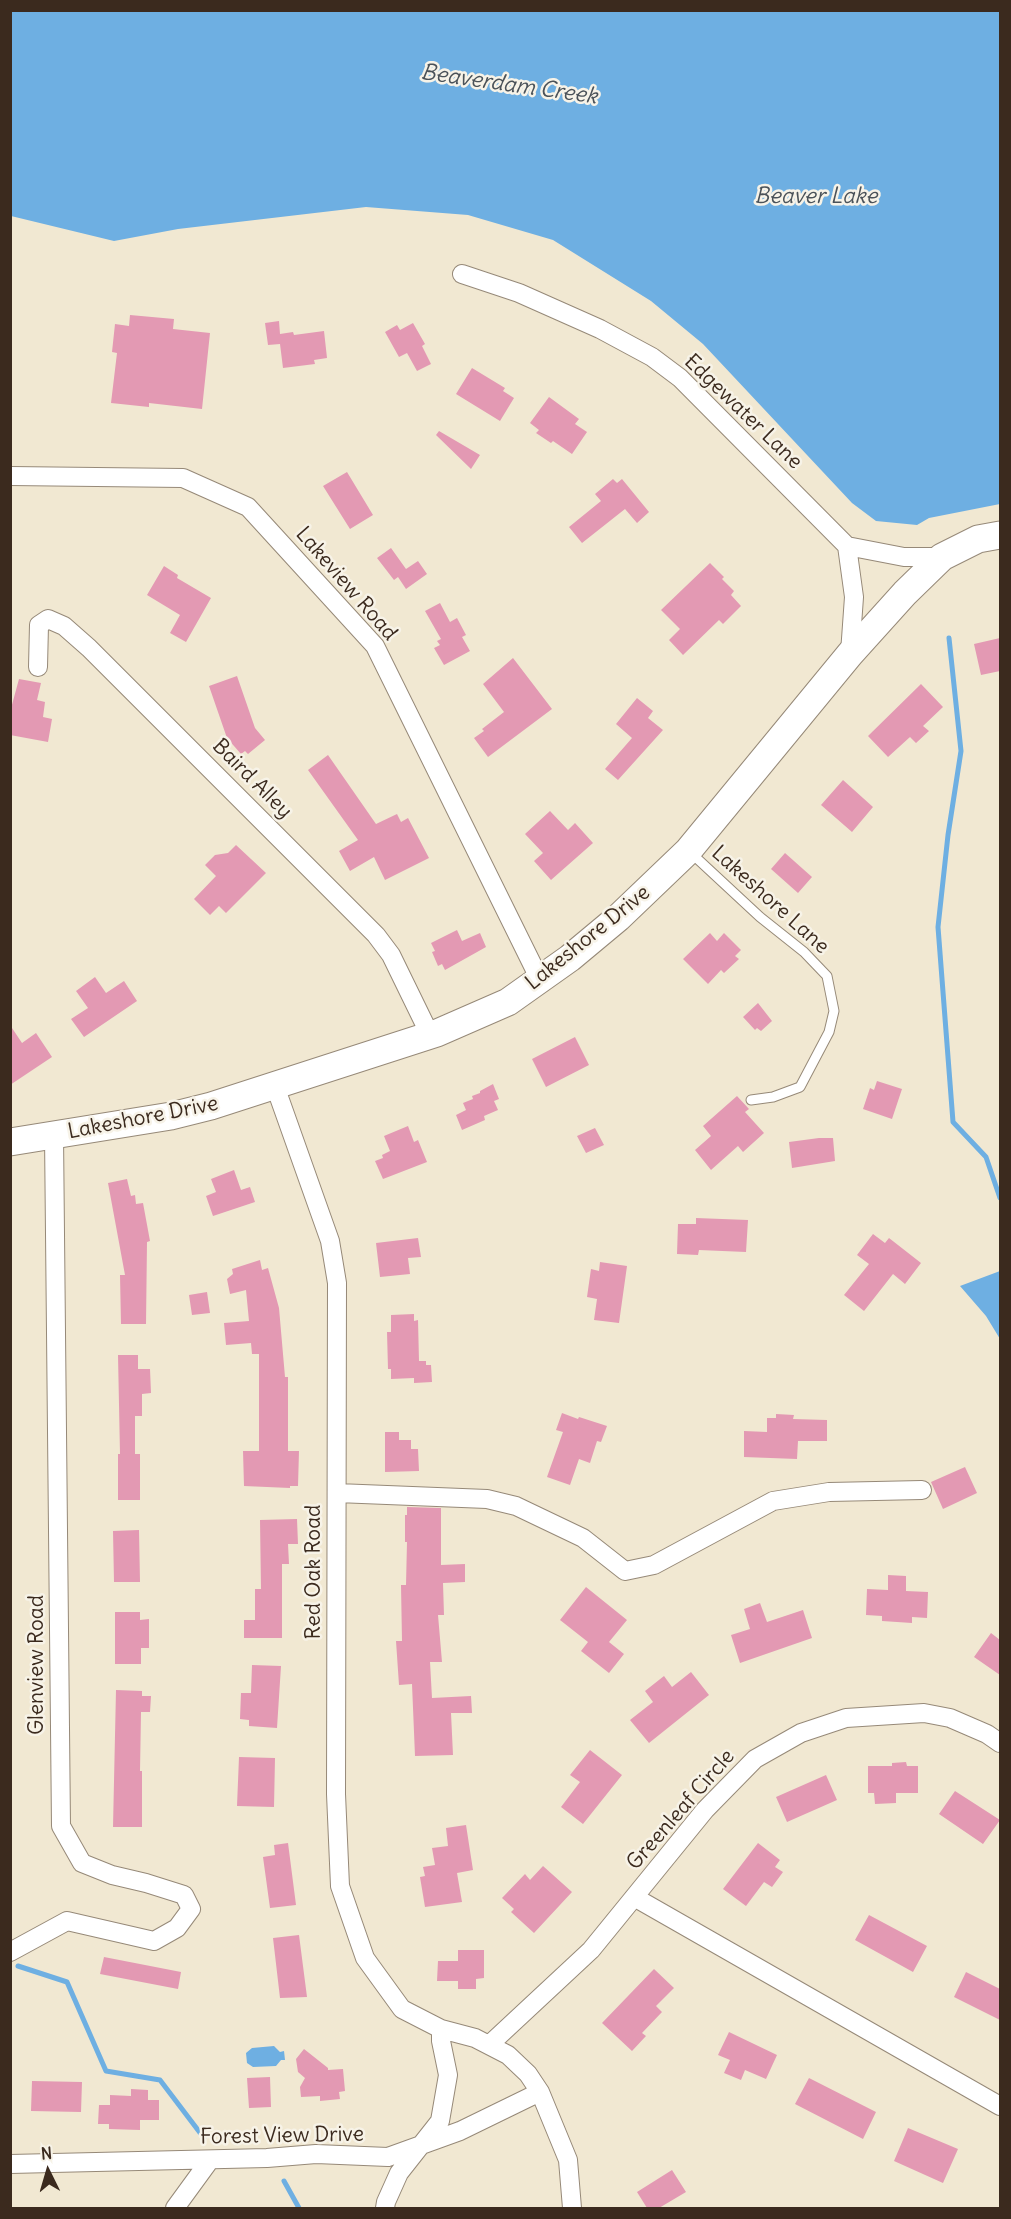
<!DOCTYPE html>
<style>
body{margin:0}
#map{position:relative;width:1011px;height:2219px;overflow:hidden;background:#f1e8d2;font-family:Delius,sans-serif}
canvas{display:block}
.frame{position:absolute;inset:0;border:12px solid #3b2a1e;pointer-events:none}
.north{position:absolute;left:18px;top:2141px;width:60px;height:60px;-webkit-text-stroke:4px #f7f3e8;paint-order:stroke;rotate:355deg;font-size:16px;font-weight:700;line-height:24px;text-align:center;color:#3b2a1e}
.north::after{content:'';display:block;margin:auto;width:21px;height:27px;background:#3b2a1e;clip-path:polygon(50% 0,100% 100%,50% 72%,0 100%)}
</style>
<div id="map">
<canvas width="1011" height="2219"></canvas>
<div class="frame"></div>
<div class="north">N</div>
</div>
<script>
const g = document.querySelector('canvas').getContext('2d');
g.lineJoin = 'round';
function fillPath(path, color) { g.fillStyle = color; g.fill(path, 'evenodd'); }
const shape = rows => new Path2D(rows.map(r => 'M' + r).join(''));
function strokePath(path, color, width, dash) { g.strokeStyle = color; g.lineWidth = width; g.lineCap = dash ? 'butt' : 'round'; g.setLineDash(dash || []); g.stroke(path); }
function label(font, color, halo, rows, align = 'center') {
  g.font = font + ' Delius,sans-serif'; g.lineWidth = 5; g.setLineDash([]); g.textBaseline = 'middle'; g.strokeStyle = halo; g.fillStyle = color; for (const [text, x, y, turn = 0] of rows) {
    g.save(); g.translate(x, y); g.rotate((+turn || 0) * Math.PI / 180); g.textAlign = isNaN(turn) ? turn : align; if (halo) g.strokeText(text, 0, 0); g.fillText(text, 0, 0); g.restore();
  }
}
fillPath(shape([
 [11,10,1000,11,1000,504,929,518,917,525,876,521,852,503,703,344,651,301,553,240,468,215,366,207,178,229,114,241,11,216],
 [1000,1271,1000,1339,986,1316,960,1286],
 [274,2046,280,2052,284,2051,285,2060,281,2060,276,2066,253,2067,247,2063,246,2053,252,2048]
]), '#6eafe2');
strokePath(shape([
 [949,638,961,751,948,835,938,927,953,1122,986,1157,1000,1198],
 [18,1966,67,1982,106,2071,160,2080,204,2138],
 [284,2181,299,2208]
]), '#6eafe2', 5);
fillPath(shape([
 [130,315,174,319,173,329,210,333,202,409,149,403,149,407,111,403,117,353,112,352,115,324,129,326],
 [279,321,280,334,293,332,294,335,324,331,327,358,314,360,315,364,283,368,280,344,268,345,265,323],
 [413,323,425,344,422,346,431,364,417,371,407,353,399,357,385,332,397,325,400,330],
 [472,368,505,388,503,391,514,398,500,421,456,394],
 [549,397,579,419,575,424,587,432,572,454,553,441,551,443,536,433,539,430,530,423],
 [439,431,480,455,471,469,436,435],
 [347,472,373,515,350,529,323,486],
 [613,479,617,483,622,479,649,512,637,523,625,509,582,543,569,527,601,501,595,494],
 [391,548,406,569,418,561,427,574,406,589,398,577,394,580,377,558],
 [710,563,724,577,722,579,734,591,731,595,741,606,723,624,719,620,683,655,669,640,680,629,661,610],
 [164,566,178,575,177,578,211,598,186,642,170,633,180,615,147,595],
 [440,603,450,622,457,618,466,635,462,637,470,651,444,665,434,648,440,645,437,641,441,639,425,611],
 [1000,638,1000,671,981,675,974,644],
 [513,658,552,709,488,757,474,738,484,731,482,729,504,712,483,684],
 [237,676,255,728,265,740,248,754,245,751,241,754,227,738,209,686],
 [19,679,41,683,37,700,45,702,43,717,52,719,48,742,10,735,10,712],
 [921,684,943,707,923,726,929,731,916,743,910,737,888,757,868,736],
 [637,698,653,711,648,718,663,730,618,780,605,769,632,738,616,724],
 [328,755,376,824,397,814,401,822,408,818,429,858,385,880,374,857,350,871,339,851,358,840,308,770],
 [843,780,873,807,852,832,821,805],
 [550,811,568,830,575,823,593,843,551,880,534,861,543,853,525,834],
 [236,845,266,873,226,913,219,906,210,915,194,899,216,876,205,865,215,855,228,853],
 [785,853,812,877,798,893,771,869],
 [457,930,462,941,480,933,486,947,445,970,442,964,438,966,432,952,435,951,431,943],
 [710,933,717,941,724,933,741,950,735,956,739,959,724,973,721,970,708,984,683,959],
 [95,977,106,993,124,981,137,1001,84,1037,71,1019,88,1008,76,991],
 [758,1003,772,1021,761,1031,757,1028,755,1030,743,1017],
 [10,1025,22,1043,36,1033,52,1057,10,1085],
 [575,1037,589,1065,546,1087,532,1059],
 [877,1081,902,1089,892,1119,863,1109,870,1088,874,1090],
 [493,1084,499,1099,494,1101,498,1110,484,1116,485,1120,462,1130,456,1115,466,1110,463,1103,473,1099,472,1096,480,1093,480,1091],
 [737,1096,749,1109,745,1112,764,1133,743,1152,738,1146,711,1170,695,1150,711,1136,703,1126],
 [408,1126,414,1142,418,1140,427,1162,383,1179,375,1161,383,1158,382,1155,390,1151,384,1136],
 [595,1128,604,1145,586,1153,577,1136],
 [819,1138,833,1138,835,1161,792,1168,789,1142],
 [234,1170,241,1190,250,1187,255,1202,213,1216,206,1196,216,1192,211,1179],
 [127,1179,131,1196,135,1195,136,1204,143,1203,150,1241,147,1242,146,1324,121,1324,120,1275,125,1275,108,1183],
 [696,1218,748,1220,746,1252,699,1250,698,1255,677,1254,678,1224,696,1224],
 [873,1234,885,1243,889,1238,921,1263,905,1284,893,1274,864,1311,844,1295,869,1264,857,1255],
 [418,1238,421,1257,408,1258,410,1274,380,1277,376,1243],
 [260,1260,262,1270,268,1268,279,1308,285,1377,288,1377,288,1451,299,1451,298,1486,290,1486,290,1488,244,1486,243,1451,259,1451,259,1354,252,1354,251,1343,226,1345,224,1323,249,1321,246,1290,230,1294,227,1279,233,1274,232,1269],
 [600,1262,627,1266,619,1323,594,1320,597,1299,587,1297,591,1269,599,1271],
 [207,1292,210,1313,192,1315,189,1295],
 [414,1314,414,1321,418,1320,419,1361,426,1361,426,1365,431,1365,432,1382,414,1383,414,1378,391,1379,391,1369,388,1369,387,1332,391,1332,391,1315],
 [118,1355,138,1355,138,1369,150,1369,151,1393,142,1394,142,1416,135,1416,135,1454,140,1454,140,1500,118,1500,118,1454,120,1454],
 [562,1413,578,1419,579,1417,607,1426,601,1442,597,1441,590,1463,579,1459,570,1485,547,1477,563,1432,556,1430],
 [776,1414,794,1415,793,1419,827,1420,827,1441,798,1441,797,1459,744,1457,744,1431,767,1432,767,1418,776,1418],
 [385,1432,399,1432,399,1440,411,1440,411,1449,418,1449,419,1471,385,1472],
 [965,1467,977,1493,943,1509,931,1482],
 [407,1507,441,1508,441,1565,465,1564,465,1582,443,1583,444,1615,438,1615,442,1662,430,1662,432,1698,471,1696,472,1713,451,1713,453,1755,415,1756,412,1684,399,1685,396,1641,402,1641,401,1585,406,1585,407,1542,405,1542,405,1515,407,1515],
 [297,1519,298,1544,288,1544,289,1564,282,1564,282,1638,244,1638,244,1620,255,1620,255,1589,261,1589,260,1520],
 [139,1530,140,1582,114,1582,113,1531],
 [888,1575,906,1576,906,1591,928,1592,927,1618,912,1617,912,1623,882,1621,882,1616,866,1615,867,1589,888,1590],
 [586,1587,627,1620,609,1642,624,1654,609,1673,581,1651,588,1642,560,1620],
 [760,1603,767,1622,803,1610,812,1638,740,1663,731,1635,750,1629,744,1609],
 [115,1612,140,1612,140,1620,149,1619,149,1648,141,1648,141,1664,115,1664],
 [991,1633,1000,1640,1000,1675,974,1657],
 [252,1665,281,1666,277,1728,249,1726,249,1720,240,1719,241,1693,251,1693],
 [691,1672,709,1695,649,1743,630,1720,653,1702,645,1691,664,1676,672,1687],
 [116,1690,142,1691,142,1696,151,1696,150,1712,141,1712,140,1771,142,1771,142,1827,113,1827],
 [590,1750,622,1775,583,1824,561,1807,580,1782,570,1775],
 [239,1757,275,1758,274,1807,237,1806],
 [906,1762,907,1766,918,1766,918,1793,896,1793,896,1803,875,1804,874,1793,868,1793,868,1766,892,1766,892,1763],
 [826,1775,837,1800,787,1822,776,1797],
 [955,1791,1000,1820,983,1844,939,1814],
 [466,1825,473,1870,457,1873,462,1902,425,1907,420,1877,425,1876,423,1867,435,1865,432,1848,448,1846,446,1828],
 [288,1843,296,1905,270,1908,263,1857,275,1855,274,1845],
 [758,1843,780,1860,775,1867,783,1872,772,1887,764,1882,746,1906,723,1889],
 [543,1866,572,1892,534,1933,511,1912,514,1909,502,1898,525,1874,530,1880],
 [869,1915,927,1946,913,1972,855,1940],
 [299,1935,307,1997,280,1998,273,1938],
 [458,1950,484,1950,484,1978,476,1979,476,1989,458,1989,458,1981,437,1981,438,1961,458,1961],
 [104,1957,181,1972,178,1989,100,1974],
 [654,1969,674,1988,656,2006,662,2012,642,2033,646,2036,632,2051,602,2023],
 [966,1972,1000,1989,1000,2020,954,1997],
 [729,2032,777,2055,766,2079,745,2070,741,2080,724,2073,730,2060,718,2055],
 [304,2049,328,2068,328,2070,343,2069,345,2091,339,2092,340,2099,320,2101,320,2096,301,2097,300,2087,305,2078,298,2072,296,2059],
 [270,2077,271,2107,249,2108,247,2078],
 [809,2078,876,2112,863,2139,795,2104],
 [32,2081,82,2082,81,2112,31,2111],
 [131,2089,148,2090,148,2100,159,2100,159,2120,140,2120,140,2130,109,2129,109,2124,98,2124,99,2105,110,2105,110,2095,131,2096],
 [908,2128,958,2149,943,2183,894,2161],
 [672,2170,686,2192,659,2208,647,2208,637,2192]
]), '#e399b3');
const lane = shape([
 [690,852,760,917,804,952,827,976,834,1011,829,1032,800,1087,773,1097,751,1100]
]);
const street = shape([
 [462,274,519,293,600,329,652,357,680,378,847,546],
 [10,476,183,478,248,507,375,646,540,980],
 [850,653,854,597,847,546,904,557,942,557],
 [38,667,39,625,48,619,64,626,89,648,376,935,391,955,430,1035],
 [275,1086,330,1241,337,1283,336,1794,340,1886,365,1958,402,2009,441,2029,475,2038,508,2055,528,2074,540,2092,568,2160,572,2208],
 [337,1493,487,1499,516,1506,583,1538,625,1571,654,1565,773,1501,829,1492,922,1490],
 [634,1897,1000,2106],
 [10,1952,67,1921,154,1941,177,1928,191,1909,184,1895,146,1883,112,1875,82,1863,61,1826,54,1135],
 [489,2045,591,1950,705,1810,755,1759,801,1733,846,1718,924,1713,950,1718,987,1734,1000,1743],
 [10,2164,267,2158,316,2154,388,2157,460,2131,540,2092],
 [175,2208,210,2160],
 [385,2208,386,2202,399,2173,440,2121,448,2075,441,2041,441,2029]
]);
const secondary = shape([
 [10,1142,171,1116,211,1106,437,1033,508,1002,570,958,618,918,688,851,850,654,905,593,942,557,978,539,1000,535]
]);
strokePath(lane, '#968978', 11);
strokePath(street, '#968978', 20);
strokePath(secondary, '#968978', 29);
strokePath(lane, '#fff', 9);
strokePath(street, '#fff', 18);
strokePath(secondary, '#fff', 27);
label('21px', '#3b2a1e', '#f7f3e8', [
 ["Edgewater Lane",743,412,44],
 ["Lakeview Road",346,584,49],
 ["Baird Alley",252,779,45],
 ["Lakeshore Lane",770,900,42],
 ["Lakeshore Drive",588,938,-39],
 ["Lakeshore Drive",143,1118,-11],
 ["Red Oak Road",314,1572,-90],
 ["Glenview Road",37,1665,-90],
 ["Greenleaf Circle",681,1810,-49],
 ["Forest View Drive",282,2136,-1]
]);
label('italic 22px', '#4a5259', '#f7f3e8', [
 ["Beaverdam Creek",509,85,8],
 ["Beaver Lake",816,197]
]);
</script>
